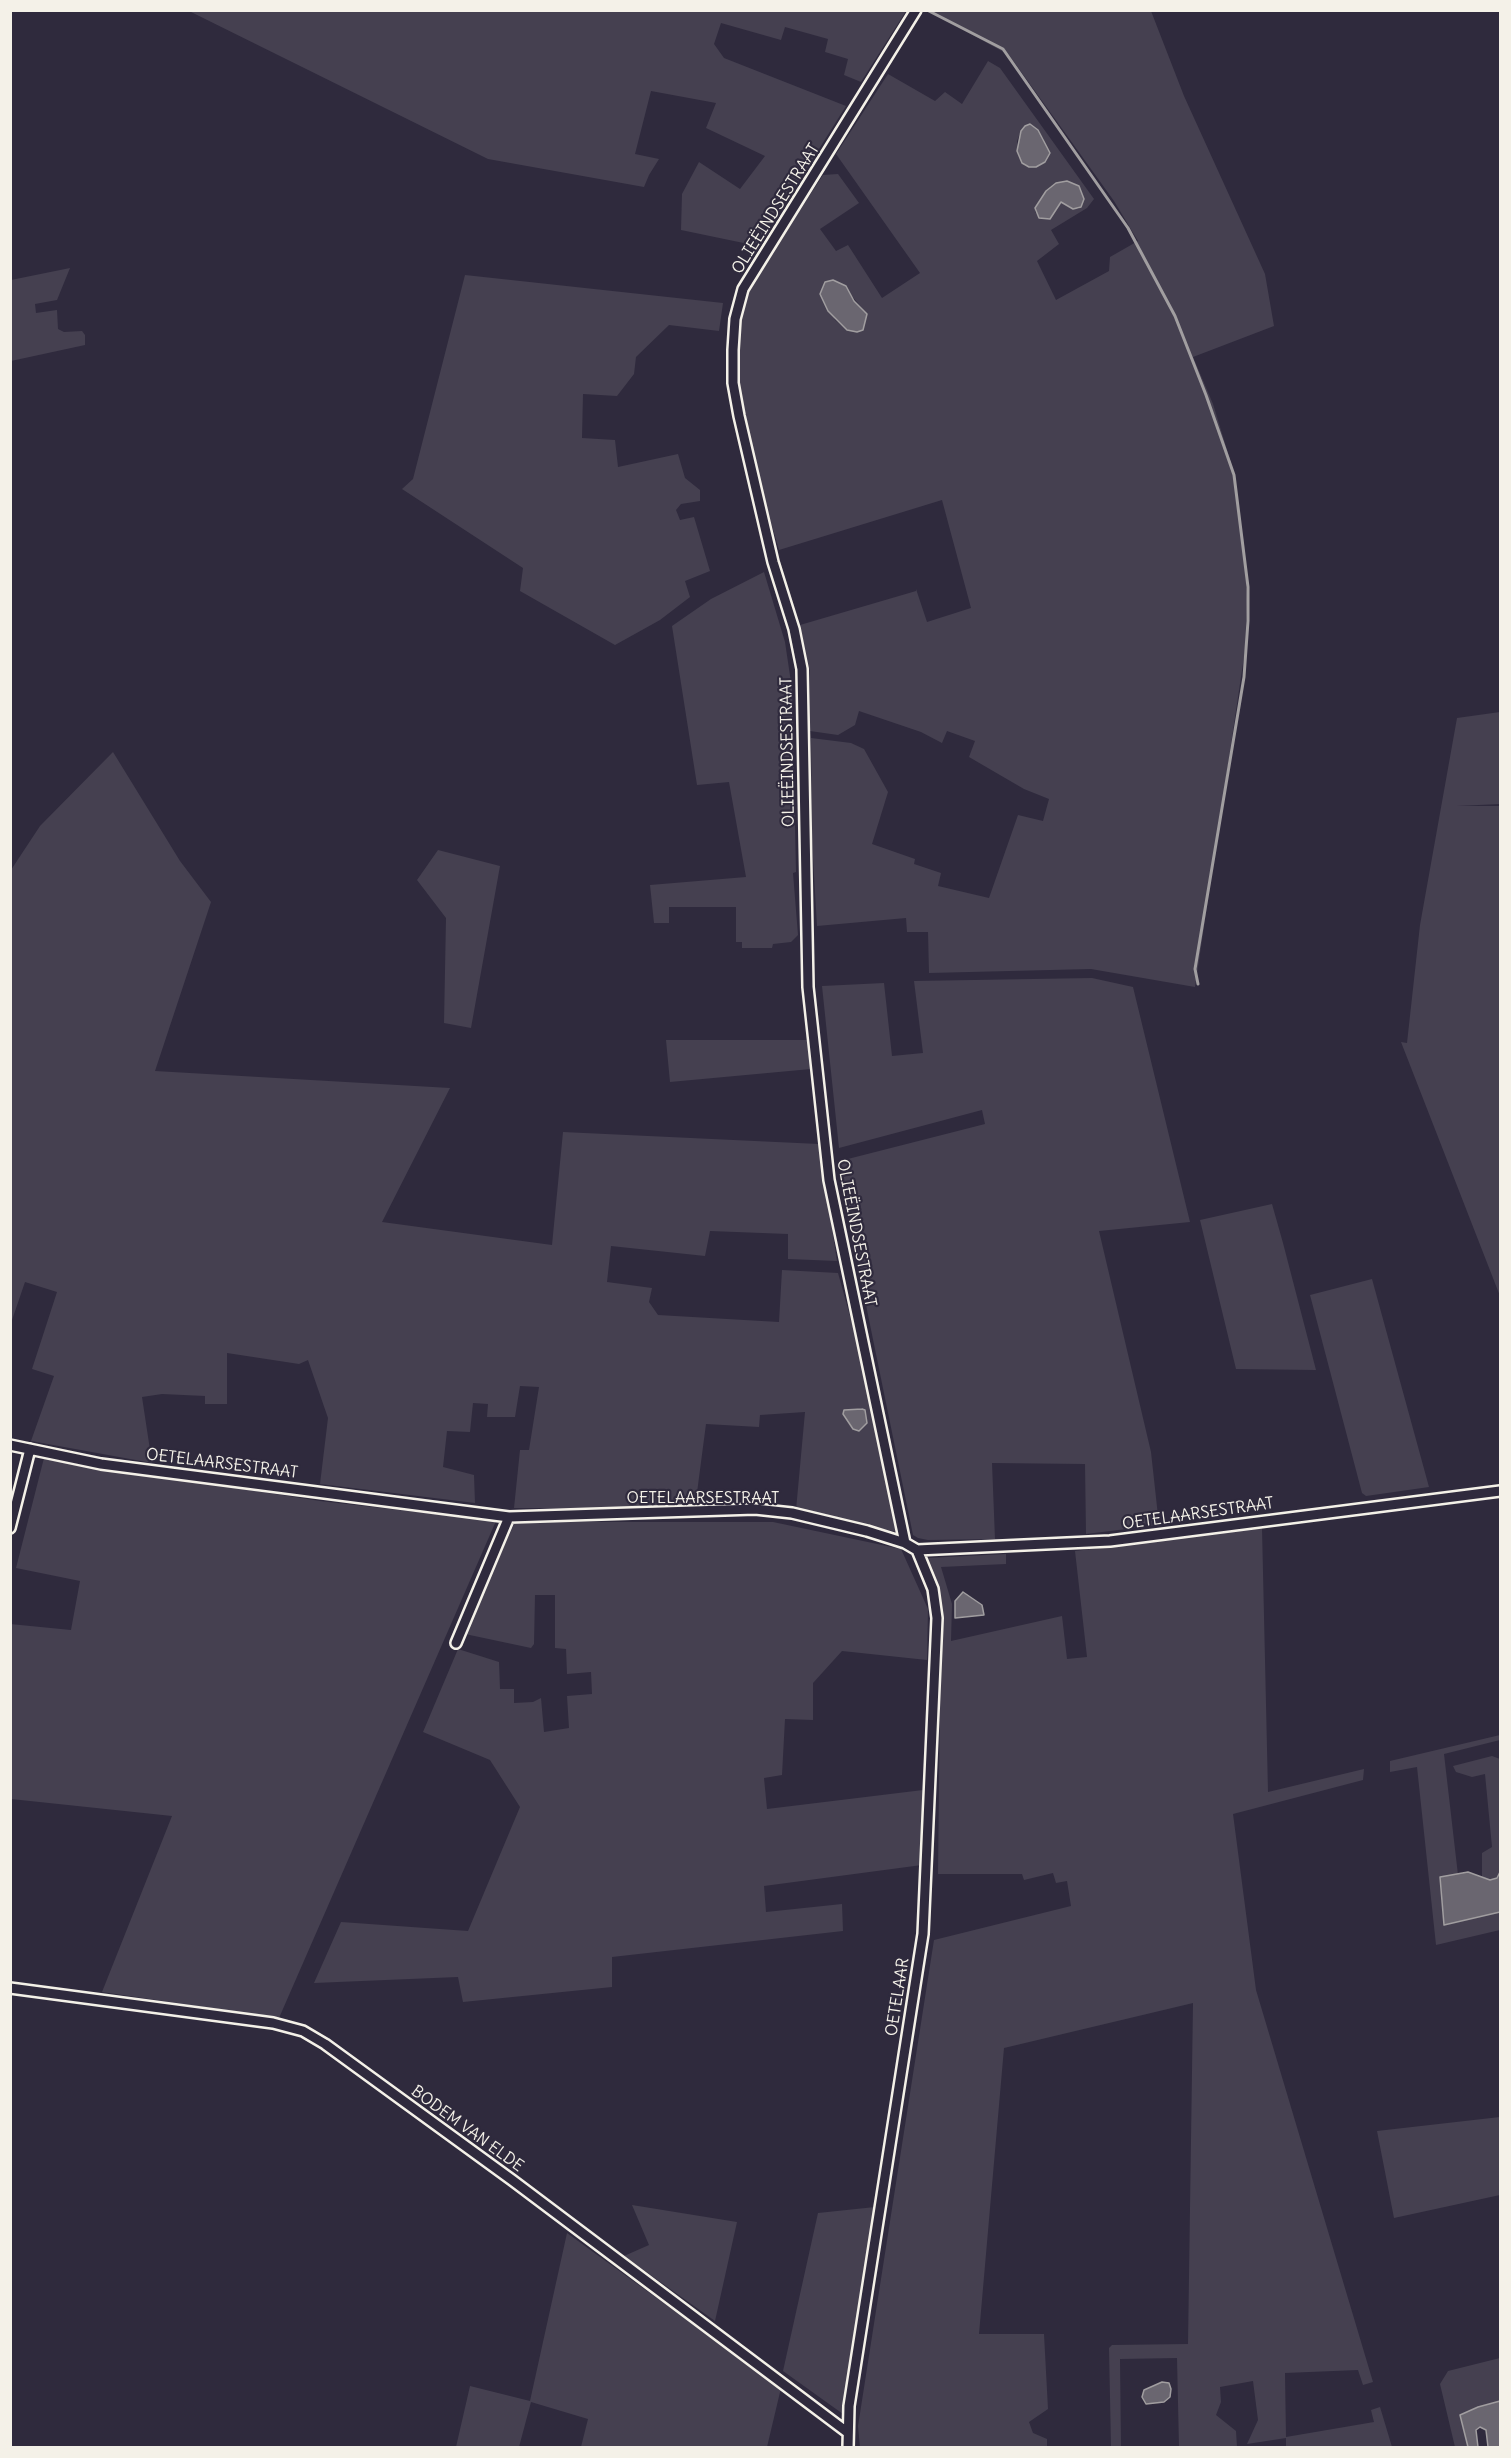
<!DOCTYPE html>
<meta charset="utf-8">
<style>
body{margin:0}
#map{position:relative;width:1511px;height:2458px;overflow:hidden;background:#2f2a3d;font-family:Delius,sans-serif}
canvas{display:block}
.frame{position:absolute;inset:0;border:12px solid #f4f1e8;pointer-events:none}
</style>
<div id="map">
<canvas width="1511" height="2458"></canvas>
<div class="frame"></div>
</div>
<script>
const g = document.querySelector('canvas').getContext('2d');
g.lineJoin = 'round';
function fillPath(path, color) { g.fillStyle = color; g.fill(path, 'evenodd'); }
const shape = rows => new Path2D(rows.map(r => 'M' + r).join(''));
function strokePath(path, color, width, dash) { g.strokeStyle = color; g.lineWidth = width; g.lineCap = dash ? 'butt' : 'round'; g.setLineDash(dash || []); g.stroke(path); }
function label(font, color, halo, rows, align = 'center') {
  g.font = font + ' Delius,sans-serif'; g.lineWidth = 4.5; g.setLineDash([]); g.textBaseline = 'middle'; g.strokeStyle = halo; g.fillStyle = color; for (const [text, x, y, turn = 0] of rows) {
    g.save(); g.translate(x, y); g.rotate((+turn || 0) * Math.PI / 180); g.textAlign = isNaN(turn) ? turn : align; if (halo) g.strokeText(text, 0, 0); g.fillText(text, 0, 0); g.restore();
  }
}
fillPath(shape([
 [189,11,906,11,861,82,844,75,848,59,825,52,828,39,785,27,781,40,721,23,714,44,724,58,846,106,758,246,681,230,682,194,699,162,740,189,765,156,706,128,716,103,651,91,635,154,659,159,649,175,644,187,488,159],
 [929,11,1151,11,1184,96,1265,274,1274,326,1193,357,1213,404,1231,463,1244,544,1247,601,1245,650,1195,987,1091,969,929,973,928,932,907,932,906,918,817,926,812,841,811,738,851,743,864,749,888,792,872,844,915,859,914,864,941,873,938,886,989,898,1018,815,1043,821,1049,799,1024,789,969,757,975,741,947,731,942,743,921,732,859,711,855,725,838,735,810,731,810,672,800,625,916,591,916,589,927,622,971,608,942,500,779,550,751,453,733,371,741,300,823,175,838,174,859,203,820,229,836,251,848,245,882,298,920,273,836,154,888,74,935,101,945,92,962,104,988,61,1000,68,1094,199,1087,208,1051,230,1059,244,1037,261,1056,300,1109,271,1110,257,1138,241,1114,201,1009,55],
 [1038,130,1044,140,1045,162,1036,167,1025,166,1018,155,1017,141,1021,131],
 [1051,186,1079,186,1084,198,1079,209,1073,209,1061,202,1050,219,1043,219,1035,212,1035,208],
 [833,280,851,295,867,314,863,330,847,330,835,320,822,288,825,282],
 [70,268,57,300,35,304,36,313,57,310,58,329,64,332,82,331,85,335,85,345,11,361,11,280],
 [465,275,723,303,719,331,669,325,636,357,634,374,617,396,583,394,582,438,615,440,618,467,678,454,685,478,700,490,700,501,681,504,676,510,680,520,694,517,710,571,685,581,690,597,660,620,615,645,520,591,523,568,402,489,413,479],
 [764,572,785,642,792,689,796,872,793,873,798,935,791,942,773,944,772,948,742,948,742,942,736,942,736,907,669,907,669,923,654,923,650,885,746,877,729,782,697,785,672,626,711,599],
 [1500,712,1500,804,1457,806,1500,806,1500,1296,1401,1042,1407,1043,1420,925,1457,718],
 [113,752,180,861,211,902,155,1071,450,1088,382,1222,552,1245,563,1132,819,1144,837,1261,788,1259,788,1234,710,1231,705,1256,611,1246,607,1282,652,1288,649,1302,658,1315,779,1322,782,1270,838,1273,862,1359,897,1532,796,1510,805,1412,760,1415,759,1427,706,1424,695,1508,514,1508,520,1450,529,1450,539,1387,520,1386,515,1417,487,1417,488,1404,473,1403,470,1432,447,1431,443,1467,474,1475,475,1503,320,1484,328,1418,308,1360,299,1364,227,1353,227,1404,205,1404,205,1396,162,1394,142,1397,152,1463,31,1441,54,1376,32,1369,57,1292,25,1282,11,1323,11,870,40,826],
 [438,850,500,866,471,1028,444,1023,446,918,417,880],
 [1092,978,1133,987,1190,1222,1099,1231,1151,1452,1159,1525,1086,1534,1085,1464,992,1463,995,1539,928,1540,918,1538,913,1535,867,1310,840,1161,985,1124,982,1110,839,1148,822,986,884,983,892,1056,923,1053,914,981],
 [666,1040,809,1040,811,1069,670,1082],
 [1272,1204,1283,1243,1316,1370,1236,1369,1200,1220],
 [1372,1279,1429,1487,1366,1496,1362,1493,1310,1295],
 [44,1458,320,1501,496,1521,279,2018,102,1992,172,1816,11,1799,10,1624,71,1630,80,1581,16,1568],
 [515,1522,773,1522,901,1549,928,1609,927,1660,842,1651,813,1683,813,1720,785,1719,782,1775,764,1778,767,1809,923,1790,922,1865,764,1886,766,1912,842,1904,843,1931,612,1957,612,1987,463,2002,458,1977,314,1983,341,1922,468,1931,520,1807,490,1760,423,1732,458,1649,499,1662,500,1689,514,1689,514,1703,533,1702,541,1698,544,1732,569,1728,567,1696,592,1694,591,1672,567,1674,566,1649,555,1648,555,1595,535,1595,534,1644,531,1648,465,1634],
 [1262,1528,1268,1792,1364,1769,1363,1780,1233,1814,1256,1990,1373,2382,1363,2385,1358,2370,1285,2373,1286,2437,1374,2422,1371,2410,1380,2407,1392,2447,1286,2447,1286,2438,1247,2444,1258,2420,1253,2381,1220,2387,1221,2402,1216,2415,1236,2431,1237,2447,1179,2447,1177,2358,1120,2359,1121,2447,1111,2447,1109,2348,1112,2345,1188,2344,1193,2003,1004,2048,979,2334,1044,2334,1048,2409,1029,2422,1033,2433,1047,2439,1047,2447,860,2448,858,2426,934,1940,1071,1906,1067,1881,1056,1883,1053,1873,1024,1880,1022,1874,938,1874,941,1604,927,1568,927,1558,1006,1554,1006,1564,941,1567,952,1604,951,1641,1062,1616,1067,1659,1087,1657,1075,1551],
 [1500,1735,1500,1740,1444,1754,1458,1875,1440,1878,1444,1925,1500,1912,1500,1930,1436,1945,1417,1767,1390,1772,1390,1761],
 [1492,1756,1500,1759,1500,1872,1497,1878,1490,1880,1482,1877,1482,1853,1492,1847,1485,1774,1472,1777,1456,1772,1453,1766],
 [1500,2117,1500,2195,1394,2218,1377,2131],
 [632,2205,737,2222,715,2321,624,2256,649,2245],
 [875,2207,869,2257,843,2414,783,2371,818,2213],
 [567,2233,781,2388,767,2447,581,2447,588,2419,531,2402,519,2447,456,2447,470,2386,530,2401],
 [1500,2358,1500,2401,1478,2407,1460,2416,1468,2447,1455,2447,1440,2384,1448,2371]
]), '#454050');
const water = shape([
 [1030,124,1038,130,1050,153,1045,162,1036,167,1029,167,1022,163,1017,151,1021,131,1025,126,1030,124],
 [1067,181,1079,186,1084,199,1081,207,1073,209,1061,202,1050,219,1039,218,1035,208,1046,191,1056,183,1067,181],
 [833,280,846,286,854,301,867,314,863,330,857,332,847,330,828,311,820,294,825,282,833,280],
 [862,1409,865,1410,867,1423,859,1431,853,1429,843,1414,844,1410,862,1409],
 [963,1592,982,1605,984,1615,955,1618,955,1601,963,1592],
 [1468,1872,1490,1880,1497,1878,1500,1872,1500,1912,1444,1925,1440,1877,1468,1872],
 [1162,2382,1169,2383,1171,2389,1170,2397,1164,2402,1146,2404,1142,2397,1144,2390,1162,2382],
 [1500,2401,1500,2447,1488,2447,1486,2430,1480,2427,1476,2430,1478,2447,1468,2447,1460,2415,1478,2407,1500,2401]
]);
fillPath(water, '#6a6670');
strokePath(water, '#a19ea0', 1.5);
strokePath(shape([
 [927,10,1003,49,1128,228,1175,316,1206,395,1234,475,1248,587,1248,621,1244,677,1195,969,1198,984]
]), '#a19ea0', 3);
const minor = shape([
 [10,1445,101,1464,509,1517,755,1509,792,1513,867,1531,905,1543,917,1550,1110,1541,1500,1491],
 [10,1528,30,1449],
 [905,1543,829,1180,808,987,802,669,794,629,773,562,739,416,733,383,733,350,735,319,743,289,916,10],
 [456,1643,509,1517],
 [10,1988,273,2023,303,2031,325,2044,512,2180,847,2432],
 [848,2448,849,2406,923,1934,937,1618,933,1589,917,1550]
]);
strokePath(minor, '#f4f1e8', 14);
strokePath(minor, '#2f2a3d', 9);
label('16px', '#f4f1e8', '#2f2a3d', [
 ["OLIEËINDSESTRAAT",776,209,-58],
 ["OLIEËINDSESTRAAT",788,752,-91],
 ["OLIEËINDSESTRAAT",856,1233,79],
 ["OETELAARSESTRAAT",222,1464,7],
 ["OETELAARSESTRAAT",703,1498],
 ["OETELAARSESTRAAT",1198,1514,-8],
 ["OETELAAR",898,1997,-81],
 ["BODEM VAN ELDE",467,2129,36]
]);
</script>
